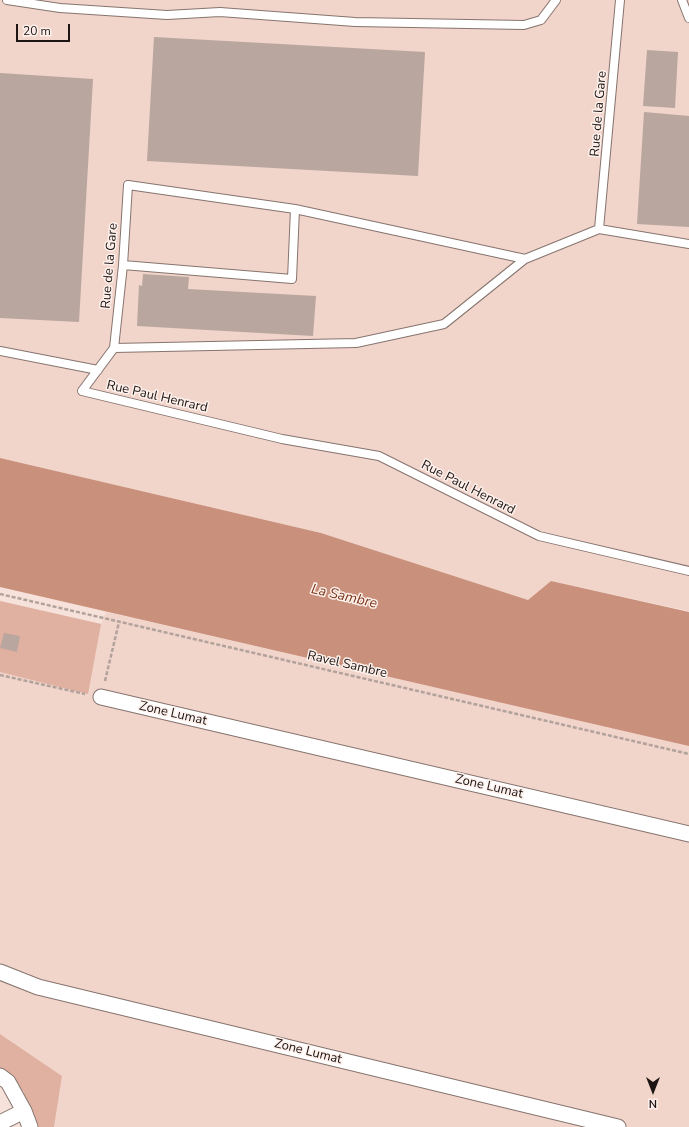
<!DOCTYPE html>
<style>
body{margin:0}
#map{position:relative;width:689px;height:1127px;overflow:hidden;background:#f6e2da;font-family:"Nunito Sans",sans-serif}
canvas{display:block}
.north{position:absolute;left:633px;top:1071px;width:40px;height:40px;-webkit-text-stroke:3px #fef1ec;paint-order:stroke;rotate:180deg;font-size:11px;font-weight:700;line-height:16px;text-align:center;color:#1c1513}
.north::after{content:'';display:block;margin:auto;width:14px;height:18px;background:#1c1513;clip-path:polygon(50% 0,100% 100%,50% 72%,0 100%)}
.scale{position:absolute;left:16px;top:24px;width:54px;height:18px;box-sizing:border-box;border:2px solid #1c1513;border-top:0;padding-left:5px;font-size:12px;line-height:14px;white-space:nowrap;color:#1c1513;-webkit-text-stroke:3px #fef1ec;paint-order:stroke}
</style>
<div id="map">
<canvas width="689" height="1127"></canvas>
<div class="north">N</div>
<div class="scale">20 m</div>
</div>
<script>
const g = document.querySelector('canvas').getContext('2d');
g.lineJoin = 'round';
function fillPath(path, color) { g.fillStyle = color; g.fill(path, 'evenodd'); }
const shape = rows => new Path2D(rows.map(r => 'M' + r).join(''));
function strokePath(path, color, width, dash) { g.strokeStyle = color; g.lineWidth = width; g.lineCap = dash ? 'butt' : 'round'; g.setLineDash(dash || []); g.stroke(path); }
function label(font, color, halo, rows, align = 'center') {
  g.font = font + ' "Nunito Sans",sans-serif'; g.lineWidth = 3; g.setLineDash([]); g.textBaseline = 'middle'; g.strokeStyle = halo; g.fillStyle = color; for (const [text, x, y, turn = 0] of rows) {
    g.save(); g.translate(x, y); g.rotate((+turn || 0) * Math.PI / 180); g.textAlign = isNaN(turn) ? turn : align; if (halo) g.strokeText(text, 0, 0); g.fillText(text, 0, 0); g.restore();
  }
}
fillPath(shape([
 [0,0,689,0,689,611,551,581,528,600,321,533,0,458],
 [0,601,101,624,106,612,689,745,689,1127,54,1127,62,1076,0,1034]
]), '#f1d4ca');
fillPath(shape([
 [0,601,101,624,88,694,0,672],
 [0,1034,62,1076,54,1127,34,1127,23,1091,0,1068]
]), '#e0b1a0');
fillPath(shape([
 [0,458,321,533,528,600,551,581,689,612,689,746,0,587]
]), '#c9907b');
fillPath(shape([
 [154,37,425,52,418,176,147,161],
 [647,50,678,52,675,108,643,106],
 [0,73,93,79,79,322,0,318],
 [644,112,689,116,689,227,637,224],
 [143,274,189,277,188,289,316,296,313,336,137,326,139,285,142,286],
 [4,633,20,636,17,652,0,648]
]), '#b9a69f');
const lane = shape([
 [7,0,60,8,167,15,220,12,355,22,524,25,541,20,556,0],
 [682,0,689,18],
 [599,229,620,0],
 [689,244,599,229,525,259,444,324,356,343,114,348,82,391,282,439,379,456,539,536,689,571],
 [123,265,292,279,295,209],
 [114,348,123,265,128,185,295,209,525,259],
 [0,351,98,370]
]);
const street = shape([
 [101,697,689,834],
 [0,972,38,987,618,1127],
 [0,1076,8,1082,24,1111,30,1127],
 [0,1123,24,1111]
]);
strokePath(lane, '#86746e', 10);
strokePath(street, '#86746e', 17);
strokePath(shape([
 [0,594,689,754],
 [0,675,85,694],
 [105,681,119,622]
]), '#b2a29c', 2.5, [4, 2]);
strokePath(lane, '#fff', 8);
strokePath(street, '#fff', 15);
label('13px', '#1c1513', '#fef1ec', [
 ["Rue de la Gare",599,114,-85],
 ["Rue de la Gare",110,266,-85],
 ["Rue Paul Henrard",157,397,13],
 ["Rue Paul Henrard",468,488,27],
 ["Ravel Sambre",347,665,13],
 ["Zone Lumat",173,714,13],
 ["Zone Lumat",489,787,13],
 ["Zone Lumat",308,1052,14]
]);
label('italic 14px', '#7c361a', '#fef1ec', [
 ["La Sambre",344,597,13]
]);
</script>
